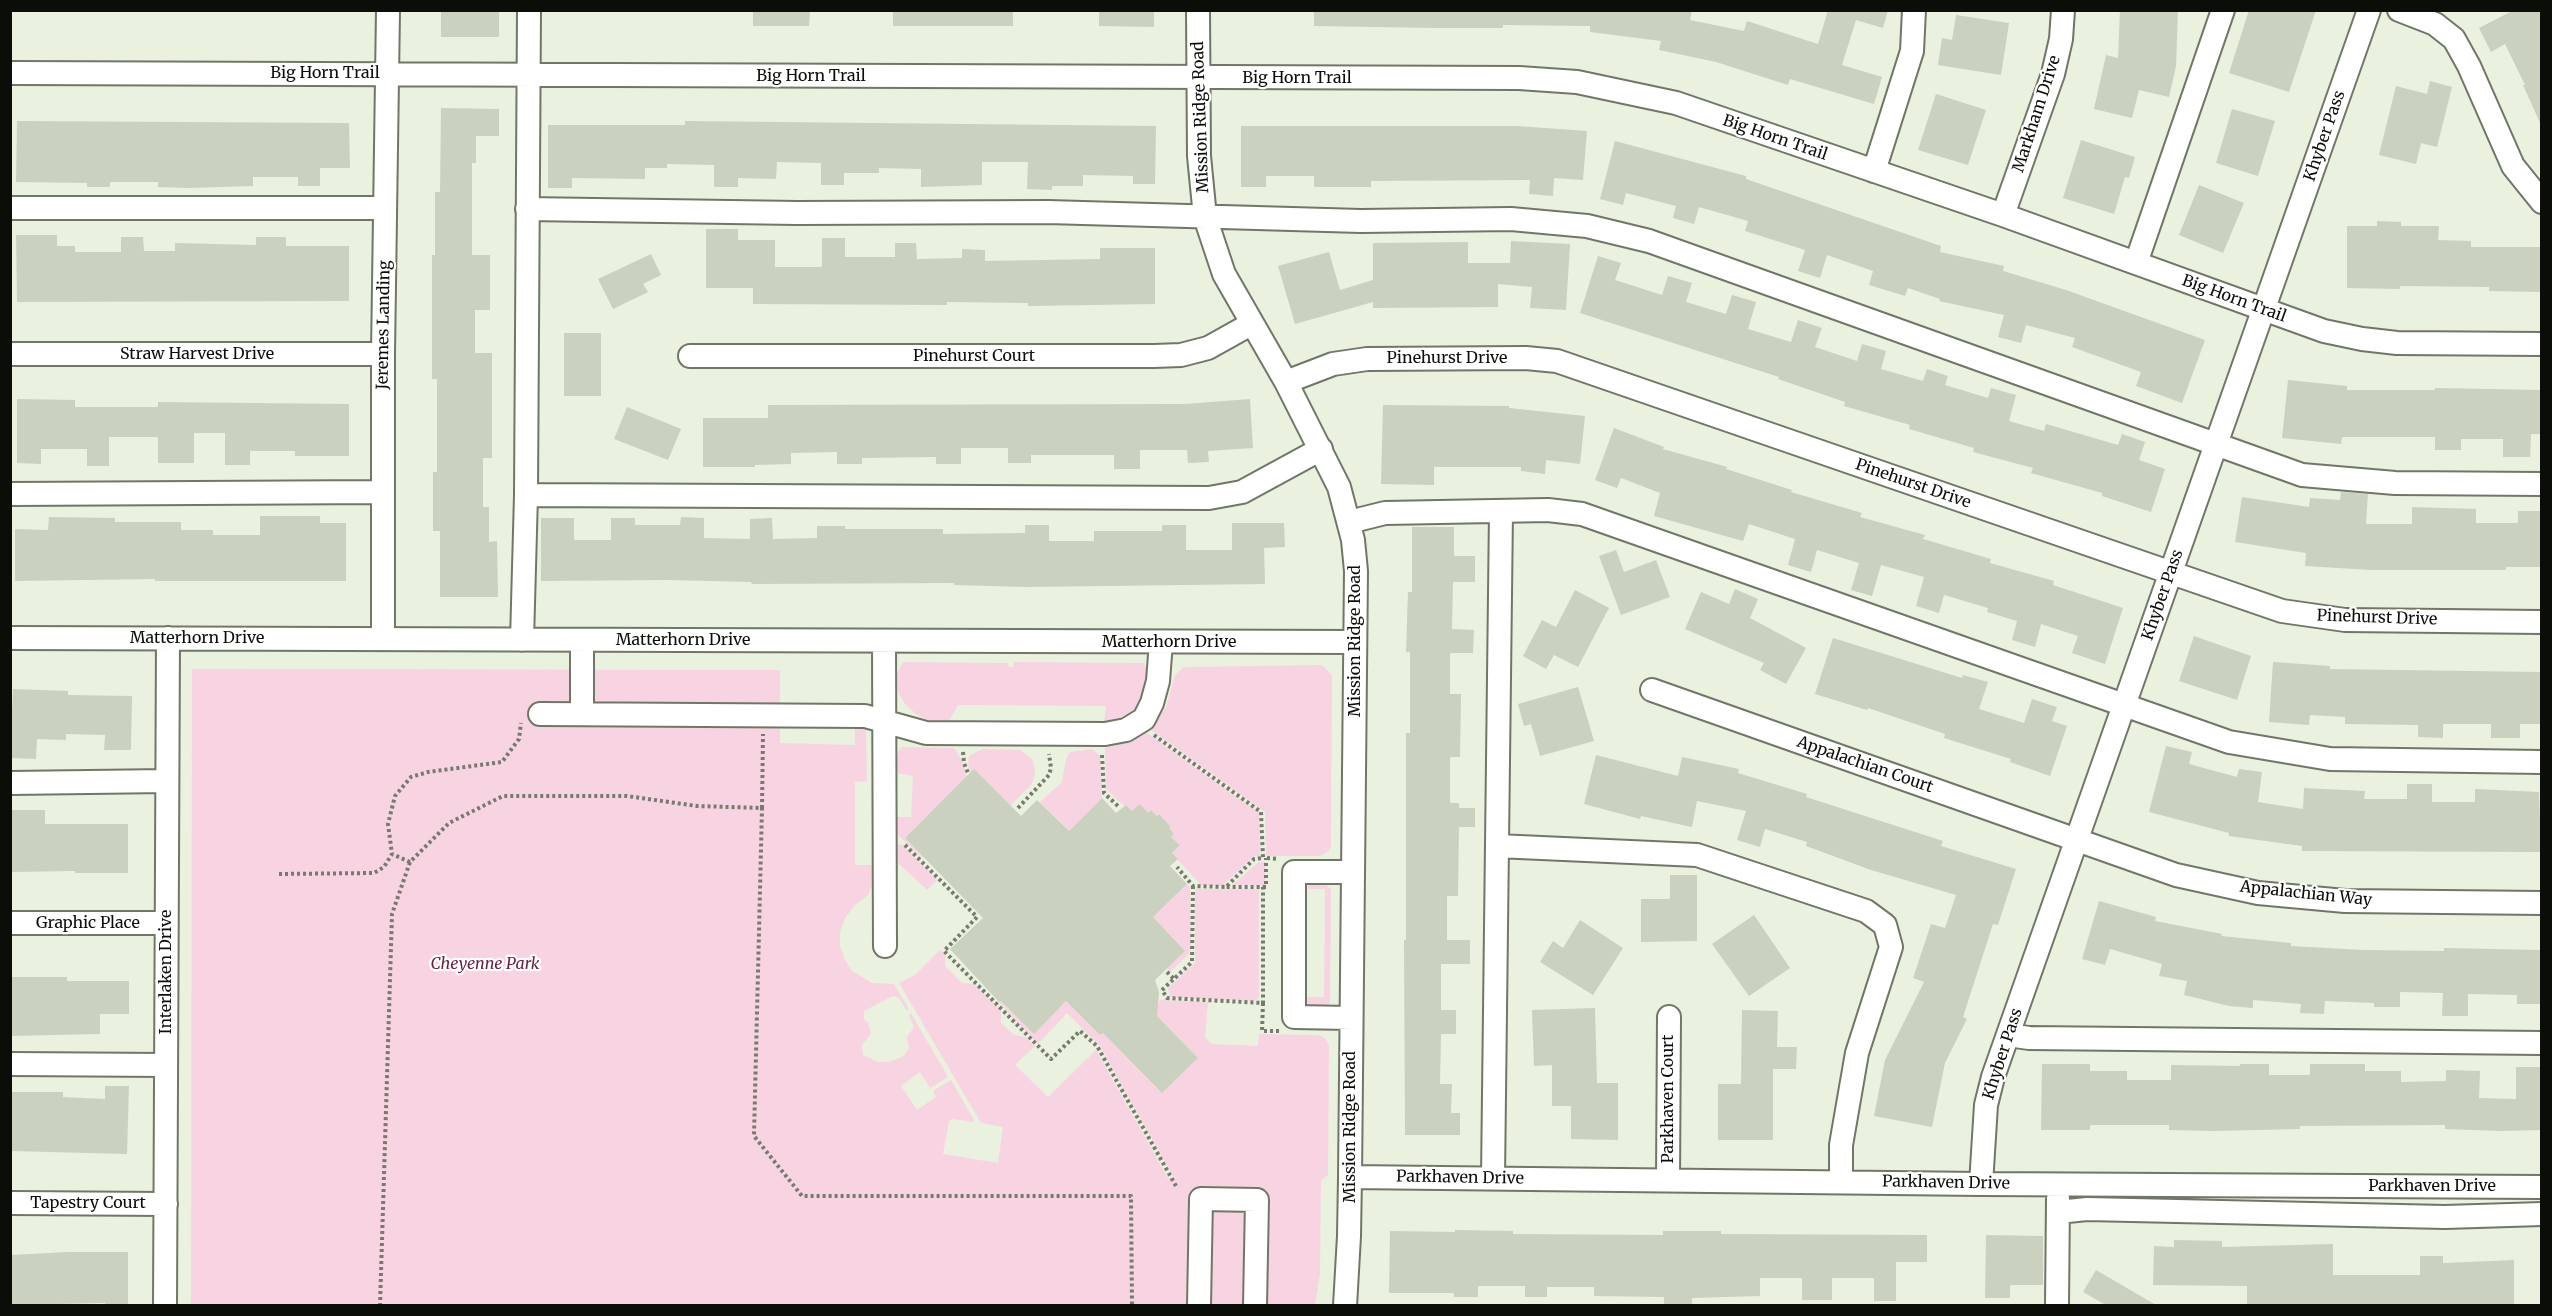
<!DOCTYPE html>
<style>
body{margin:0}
#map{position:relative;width:2552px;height:1316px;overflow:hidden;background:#eaf1de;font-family:Merriweather,serif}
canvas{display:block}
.frame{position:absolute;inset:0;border:12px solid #0b0d08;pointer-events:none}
</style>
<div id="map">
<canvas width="2552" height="1316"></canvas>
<div class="frame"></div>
</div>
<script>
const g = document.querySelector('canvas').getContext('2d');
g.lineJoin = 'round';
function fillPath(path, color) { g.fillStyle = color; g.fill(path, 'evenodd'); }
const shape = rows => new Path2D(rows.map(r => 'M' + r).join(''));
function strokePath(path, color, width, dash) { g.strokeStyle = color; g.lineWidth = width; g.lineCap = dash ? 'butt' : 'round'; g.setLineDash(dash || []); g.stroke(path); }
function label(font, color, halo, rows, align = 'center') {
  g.font = font + ' Merriweather,serif'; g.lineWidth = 4.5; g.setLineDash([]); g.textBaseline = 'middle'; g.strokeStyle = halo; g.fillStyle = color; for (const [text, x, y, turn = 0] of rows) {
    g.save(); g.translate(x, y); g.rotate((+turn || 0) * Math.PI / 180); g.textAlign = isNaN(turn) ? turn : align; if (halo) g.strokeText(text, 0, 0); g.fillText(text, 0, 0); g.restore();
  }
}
fillPath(shape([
 [903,662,1008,663,1009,667,1013,667,1014,662,1144,663,1149,673,1146,692,1137,709,1111,722,1104,722,1106,706,958,705,948,723,928,720,916,714,905,704,899,694,896,682,897,673],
 [1322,665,1332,675,1331,846,1329,851,1320,856,1266,856,1265,812,1150,729,1166,707,1175,675,1184,667],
 [192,669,780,670,780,743,855,745,855,726,866,726,867,781,855,782,855,865,873,865,874,882,868,895,855,905,845,918,840,932,840,946,845,960,852,971,872,983,894,984,909,1009,906,1010,899,998,893,996,864,1011,864,1019,868,1023,871,1034,862,1045,863,1055,878,1062,889,1062,904,1056,909,1048,907,1037,914,1027,909,1015,911,1013,948,1077,930,1088,920,1072,901,1086,917,1110,936,1097,933,1091,951,1080,975,1122,953,1119,949,1121,943,1154,998,1163,1003,1127,981,1123,899,983,915,975,940,950,945,954,945,966,962,983,974,984,1001,1011,1001,1023,1014,1035,1026,1037,1035,1046,1015,1065,1048,1097,1096,1050,1168,1178,1174,1178,1100,1046,1067,1013,1038,1044,999,1002,1001,1001,1034,1033,1066,1001,1100,1035,1103,1033,1162,1093,1198,1058,1153,1012,1160,1000,1208,1002,1205,1037,1211,1044,1258,1046,1259,1034,1319,1035,1326,1039,1329,1046,1328,1175,1321,1180,1320,1274,1315,1305,191,1306],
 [1146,732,1259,813,1260,856,1254,856,1222,886,1201,885,1178,860,1172,853,1180,845,1171,837,1174,834,1169,828,1171,827,1159,814,1157,816,1151,810,1148,813,1132,811,1126,805,1124,806,1106,789,1105,748,1130,742],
 [901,747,954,748,961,759,967,777,905,838,923,857,922,858,896,833,897,817,911,817,913,776,896,773,896,756],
 [983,749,1020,750,1033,760,1035,774,1032,784,1010,806,971,773,968,767,969,756],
 [1092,749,1100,756,1102,798,1069,831,1040,802,1062,782,1066,759,1070,752],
 [902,844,937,880,927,890,898,863,896,845],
 [1259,862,1265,862,1265,885,1232,885],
 [1187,884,1190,887,1191,948,1189,954,1170,972,1167,968,1185,951,1153,917],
 [1308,885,1326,885,1331,889,1330,1003,1325,1006,1309,1006,1306,1002,1308,997,1324,997,1325,889,1308,889],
 [1195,889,1259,889,1259,997,1255,1001,1170,997,1168,988,1195,963]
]), '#f8d4e3');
fillPath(shape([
 [441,10,499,10,499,37,441,37],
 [753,10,810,10,809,26,753,26],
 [893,10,1013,10,1013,26,893,26],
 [1099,10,1154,10,1154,27,1099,26],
 [1314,10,1692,10,1690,20,1744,31,1747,21,1818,44,1828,10,1888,10,1883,28,1856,20,1842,65,1882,77,1874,104,1790,79,1788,85,1716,62,1659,50,1661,41,1590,32,1590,26,1503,25,1503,28,1437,28,1314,26],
 [2120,10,2178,10,2176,66,2169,97,2139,90,2132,118,2094,109,2106,55,2118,58],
 [2249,10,2316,10,2289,92,2229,73],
 [2514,10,2541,10,2541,125,2523,85,2525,85,2505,44,2491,52,2479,28],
 [1956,15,2009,23,2001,75,1938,65,1942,38,1952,40],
 [2430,81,2452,87,2437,147,2421,143,2416,164,2379,155,2396,86,2427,94],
 [1936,94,1986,110,1968,165,1918,150],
 [441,108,499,109,499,136,476,136,476,163,472,163,472,255,490,255,490,310,475,310,475,353,492,353,492,458,483,458,483,507,489,507,489,542,497,541,498,597,440,597,440,531,433,531,433,472,437,472,437,379,432,379,432,255,435,255,435,192,440,192],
 [2232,109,2275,121,2258,176,2216,163],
 [17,121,349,123,350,168,320,168,320,186,298,186,298,177,253,177,253,186,188,188,158,187,158,182,110,182,110,187,87,187,87,183,16,182],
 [685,121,1156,126,1155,184,1133,184,1133,176,1083,175,1083,186,1052,186,1052,190,1027,189,1028,162,982,162,982,185,921,187,921,169,879,168,879,173,844,173,844,185,821,185,821,163,777,162,776,179,738,178,738,187,714,187,714,165,667,164,667,168,645,168,645,179,572,178,572,188,548,188,548,125,685,125],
 [1241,126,1517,126,1587,131,1583,180,1554,178,1553,196,1529,194,1530,180,1371,181,1371,187,1314,187,1314,176,1266,176,1266,187,1241,187],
 [2081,140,2135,157,2129,178,2125,177,2114,214,2063,198],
 [1615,141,1746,176,1746,179,1941,246,1940,252,2004,266,2003,271,2066,290,2205,340,2182,403,2136,386,2141,372,2072,347,2075,338,2026,325,2021,343,1998,337,2004,315,1939,301,1940,299,1908,288,1905,296,1869,285,1873,271,1827,255,1820,278,1798,271,1805,250,1745,231,1748,221,1699,207,1694,224,1673,218,1676,206,1626,193,1623,205,1600,199],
 [2199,185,2244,203,2223,253,2179,235],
 [2377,221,2401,222,2401,226,2439,226,2438,240,2471,241,2471,247,2541,247,2541,292,2489,291,2489,287,2400,286,2400,289,2347,288,2347,226,2377,226],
 [706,229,738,229,738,240,775,240,775,267,822,267,822,238,845,238,845,257,895,257,895,243,916,243,917,259,962,258,962,249,985,250,985,261,1100,259,1100,248,1155,248,1155,304,1028,306,1028,303,947,302,947,305,753,304,753,288,706,288],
 [16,235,57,235,57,246,75,246,75,252,121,252,121,237,143,237,144,251,175,251,175,243,256,245,256,237,286,237,286,246,349,246,349,301,17,302],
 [1511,241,1570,244,1566,310,1530,308,1532,287,1498,284,1498,307,1373,308,1373,302,1295,324,1278,266,1329,252,1340,290,1373,280,1373,243,1468,242,1468,263,1510,263],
 [651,254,661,275,643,284,648,292,613,309,598,279],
 [1598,256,1621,263,1615,280,1662,295,1668,276,1692,283,1686,302,1726,314,1732,295,1756,302,1748,329,1791,342,1798,320,1822,328,1815,347,1857,361,1862,344,1886,351,1881,369,1923,381,1927,369,1948,376,1945,385,1988,398,1991,388,2016,395,2009,421,2044,431,2046,424,2118,445,2122,434,2145,442,2139,460,2165,469,2151,512,2102,496,2102,493,2031,473,2033,468,1973,452,1974,448,1909,429,1910,425,1844,406,1845,402,1778,379,1779,377,1580,313],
 [564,333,601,333,601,396,564,396],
 [2288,380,2347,386,2347,390,2435,390,2435,388,2541,390,2541,434,2531,434,2530,457,2503,457,2503,439,2461,439,2461,450,2435,450,2435,437,2342,437,2341,444,2282,438],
 [17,399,75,400,75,407,158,407,158,402,349,404,349,456,295,456,295,451,250,451,250,465,225,465,225,433,194,433,194,463,158,463,158,437,109,437,109,466,87,466,87,449,41,449,41,464,17,463],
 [1250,399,1253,448,1208,451,1209,462,1188,463,1187,450,1140,450,1140,469,1114,469,1114,455,1031,455,1031,463,1008,463,1008,448,961,448,961,464,936,464,936,457,862,458,862,464,837,464,837,452,791,453,791,464,755,465,755,467,703,467,703,418,768,418,768,405,1185,404],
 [1383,405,1509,406,1509,408,1585,416,1580,464,1546,460,1545,474,1521,471,1521,467,1434,467,1434,485,1381,484],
 [627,407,681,429,668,460,614,439],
 [1614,428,1664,447,1663,449,1727,467,1726,469,1792,490,1791,492,1862,513,1860,517,1925,535,1923,539,1991,559,1990,563,2054,581,2053,585,2123,608,2105,664,2072,653,2078,636,2041,624,2035,647,2012,640,2017,621,1987,612,1988,608,1944,595,1939,613,1916,606,1924,577,1881,565,1872,596,1851,590,1859,563,1817,550,1811,572,1788,565,1795,539,1749,524,1743,541,1654,516,1660,493,1621,478,1617,488,1595,480],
 [2341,492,2368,494,2366,524,2412,524,2412,507,2476,509,2476,523,2518,523,2518,511,2541,511,2541,567,2506,567,2506,570,2372,570,2305,566,2306,553,2235,542,2242,497,2309,507,2310,498,2340,500],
 [260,516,320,516,320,523,346,523,346,581,155,581,155,579,15,581,15,529,48,530,49,517,115,518,115,522,181,522,181,530,213,530,213,535,260,535],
 [681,517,704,518,704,538,750,539,750,519,772,518,773,539,817,538,817,526,845,526,845,529,943,529,943,534,1025,533,1025,525,1049,525,1049,541,1094,541,1094,531,1162,531,1162,525,1186,525,1186,550,1232,550,1232,523,1284,523,1285,547,1264,548,1265,584,1025,587,954,585,954,583,752,584,751,582,668,580,541,581,541,518,574,518,574,540,611,540,611,518,635,518,635,525,680,525],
 [1412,527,1454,527,1454,556,1475,556,1475,582,1453,582,1452,629,1474,630,1473,653,1450,653,1450,694,1461,694,1460,757,1450,757,1450,803,1459,803,1459,808,1475,808,1475,827,1459,827,1458,896,1447,896,1447,940,1470,940,1470,964,1441,964,1441,1010,1456,1010,1456,1034,1441,1034,1440,1084,1452,1084,1451,1113,1460,1113,1460,1135,1405,1135,1404,940,1406,940,1406,733,1410,733,1410,652,1406,652,1408,592,1412,592],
 [1616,550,1624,572,1656,560,1670,597,1621,615,1599,556],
 [1735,589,1758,599,1750,618,1806,648,1786,684,1760,670,1764,663,1685,629,1701,592,1729,604],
 [1575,590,1609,608,1578,667,1554,655,1546,669,1523,656,1542,620,1556,627],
 [2194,636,2251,656,2237,700,2179,681],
 [1833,638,1962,678,1963,675,1988,682,1979,709,2024,723,2032,699,2057,707,2052,721,2067,726,2050,776,2010,762,2011,759,1944,738,1945,734,1868,708,1867,710,1815,694],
 [2273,662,2330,666,2330,669,2541,672,2541,724,2520,724,2520,738,2491,738,2491,724,2443,724,2443,738,2418,737,2418,725,2345,724,2345,717,2310,715,2309,725,2269,722],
 [1578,687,1594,741,1540,756,1531,724,1524,726,1518,704],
 [13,689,68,691,68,695,132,696,131,750,104,750,105,735,66,734,66,740,37,739,36,759,10,758],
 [2166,746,2192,752,2189,764,2237,777,2239,769,2262,772,2258,802,2303,809,2304,788,2365,791,2364,799,2407,799,2407,784,2432,784,2432,802,2475,802,2475,789,2539,792,2541,852,2302,851,2302,846,2229,836,2229,833,2149,812],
 [1596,755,1678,776,1682,757,1739,769,1738,773,1807,794,1806,797,1943,841,1941,846,2016,869,1998,925,1993,924,1963,1017,1967,1019,1945,1063,1932,1127,1874,1116,1885,1060,1924,982,1913,978,1931,924,1945,928,1956,895,1871,870,1806,846,1807,842,1765,829,1760,847,1737,840,1746,811,1697,801,1692,827,1641,816,1640,819,1584,804],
 [974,769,1021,816,1037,800,1069,831,1102,798,1116,813,1126,805,1132,811,1140,804,1148,813,1151,810,1157,816,1159,814,1171,827,1169,828,1174,834,1171,837,1180,845,1172,853,1178,859,1170,866,1187,884,1153,917,1185,951,1155,980,1159,992,1157,1016,1198,1058,1162,1093,1103,1033,1100,1035,1066,1001,1034,1034,1001,1001,999,1002,950,949,983,918,905,838],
 [10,810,45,810,45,824,128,824,128,873,75,873,75,871,10,872],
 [1670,875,1697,875,1697,941,1641,942,1641,899,1670,899],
 [2099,901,2156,917,2155,921,2222,934,2221,936,2291,943,2291,946,2363,950,2444,951,2444,948,2541,950,2541,1004,2517,1004,2517,995,2468,994,2468,1016,2442,1016,2443,993,2400,992,2400,1007,2374,1007,2374,1003,2325,1001,2324,1014,2300,1013,2301,1004,2253,1000,2253,1008,2229,1006,2184,995,2187,981,2159,976,2162,964,2110,949,2105,965,2082,959],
 [1754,915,1790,968,1749,996,1712,944],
 [1580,920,1623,948,1593,995,1540,962,1553,941,1563,948],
 [10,977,67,977,67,981,129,981,129,1014,100,1014,100,1034,10,1036],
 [1595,1008,1597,1083,1618,1083,1618,1140,1571,1139,1571,1106,1552,1106,1552,1065,1534,1066,1532,1010],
 [1742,1010,1778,1011,1777,1047,1797,1047,1796,1069,1773,1069,1773,1140,1718,1140,1718,1084,1741,1084],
 [2042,1064,2090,1064,2090,1071,2127,1071,2127,1080,2171,1080,2171,1065,2240,1066,2240,1064,2269,1064,2269,1075,2310,1075,2310,1064,2365,1064,2365,1071,2401,1071,2401,1082,2446,1081,2446,1070,2480,1071,2479,1098,2516,1099,2516,1067,2540,1067,2541,1130,2502,1131,2445,1129,2445,1125,2300,1126,2300,1129,2215,1131,2169,1130,2169,1125,2090,1125,2090,1130,2041,1130],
 [105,1086,129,1086,127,1154,10,1151,10,1092,63,1092,63,1097,105,1099],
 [1455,1230,1513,1231,1513,1234,1663,1235,1663,1231,1721,1231,1721,1234,1927,1235,1927,1262,1896,1262,1896,1301,1874,1301,1874,1278,1832,1278,1832,1300,1802,1300,1802,1278,1760,1278,1760,1296,1692,1298,1692,1305,1664,1305,1664,1297,1594,1296,1594,1287,1547,1287,1547,1297,1525,1297,1525,1286,1478,1286,1478,1297,1454,1297,1454,1293,1389,1293,1390,1231,1455,1232],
 [1986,1235,2043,1236,2043,1285,2010,1285,2010,1298,1985,1298],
 [2174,1240,2222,1241,2222,1247,2333,1244,2333,1275,2420,1275,2420,1256,2443,1256,2443,1263,2514,1260,2514,1305,2247,1305,2247,1286,2153,1285,2154,1246,2174,1247],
 [69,1252,128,1252,128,1305,105,1305,105,1303,10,1305,10,1255],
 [2096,1270,2156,1305,2106,1305,2083,1292]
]), '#cad1be');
const minor = shape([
 [1198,10,1199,156,1205,217,1224,274,1286,382,1339,487,1353,540,1356,571,1350,1177,1349,1236,1345,1306],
 [2399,10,2435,24,2454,39,2469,66,2513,166,2542,202],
 [10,73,1519,78,1577,82,1676,103,2003,215,2324,331,2362,339,2397,343,2542,344],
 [1874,171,1912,51,1914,10],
 [10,208,385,208],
 [527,209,797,213,1048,212,1361,221,1511,219,1587,226,1649,241,2302,475,2395,483,2542,484],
 [2003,215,2053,74,2061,39,2063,10],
 [2136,263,2223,10],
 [10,354,383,354],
 [690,356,1154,356,1181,355,1208,348,1251,324],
 [1286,382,1333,364,1367,359,1526,358,1557,361,2282,611,2345,620,2542,622],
 [10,494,383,492],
 [526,495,1209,498,1242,492,1321,449],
 [1349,522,1385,513,1548,510,1582,514,2229,742,2330,759,2542,762],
 [10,638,1355,642],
 [383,639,383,354,388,10],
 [522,640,526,495,529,10],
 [884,641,885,946],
 [1652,690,2176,875,2258,893,2345,901,2542,903],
 [540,714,865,716,926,733,1105,734,1126,730,1144,719,1152,703,1158,681,1161,642],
 [582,714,582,640],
 [10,783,167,781],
 [1497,846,1697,855,1866,911,1885,925,1891,947,1857,1053,1841,1145,1841,1182],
 [10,923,166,923],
 [1351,1018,1294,1017,1294,872,1353,872],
 [2008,1035,2029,1038,2542,1043],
 [10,1064,166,1065],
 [1350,1177,1981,1184,2542,1187],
 [1493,1178,1501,511],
 [1668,1180,1669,1017],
 [1981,1184,1986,1105,1993,1077,2369,10],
 [10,1203,166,1204],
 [2058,1212,2087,1209,2445,1217,2542,1214],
 [165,1306,168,638],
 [1199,1306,1201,1199,1257,1200,1255,1306],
 [2057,1306,2058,1199]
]);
strokePath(minor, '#717766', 26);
strokePath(shape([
 [1154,735,1261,812,1263,858,1254,859,1226,887,1193,886,1177,867],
 [963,752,964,763,968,773],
 [1102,755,1104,793,1119,807],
 [762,808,763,734],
 [1018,808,1049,775,1051,768,1049,754],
 [905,845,977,917,944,951,1051,1059,1080,1031,1097,1046,1176,1186],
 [1267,858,1278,859],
 [410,862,392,854,388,824,395,796,411,777,428,772,502,762,519,739,521,723],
 [279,874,374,873,384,867,392,854],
 [1193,886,1192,962,1162,990,1167,998,1263,1003,1263,887,1226,887],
 [1263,887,1266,887,1266,858],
 [1167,972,1174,979],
 [1263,1003,1262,1031,1279,1031],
 [380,1306,392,914,410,862,449,823,503,796,627,796,697,806,762,808,754,1136,802,1196,1131,1196,1132,1306]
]), '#767b6f', 4, [3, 3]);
strokePath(minor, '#fff', 22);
label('16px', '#0b0d08', '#fff', [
 ["Big Horn Trail",325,73],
 ["Big Horn Trail",811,76],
 ["Big Horn Trail",1297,78],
 ["Markham Drive",2037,114,-72],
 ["Mission Ridge Road",1201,117,-92],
 ["Khyber Pass",2325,136,-71],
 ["Big Horn Trail",1775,138,19],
 ["Big Horn Trail",2234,299,20],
 ["Jeremes Landing",384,325,-89],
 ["Straw Harvest Drive",197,354],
 ["Pinehurst Court",974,356],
 ["Pinehurst Drive",1447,358],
 ["Pinehurst Drive",1913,484,19],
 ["Khyber Pass",2163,595,-71],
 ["Pinehurst Drive",2377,618,2],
 ["Matterhorn Drive",197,638],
 ["Matterhorn Drive",683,640],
 ["Mission Ridge Road",1355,641,-90],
 ["Matterhorn Drive",1169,642],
 ["Appalachian Court",1865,765,19],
 ["Appalachian Way",2306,894,6],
 ["Graphic Place",88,923],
 ["Interlaken Drive",166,972,-90],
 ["Khyber Pass",2003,1054,-72],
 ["Parkhaven Court",1668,1099,-90],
 ["Mission Ridge Road",1350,1127,-90],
 ["Parkhaven Drive",1460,1178,1],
 ["Parkhaven Drive",1946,1183,1],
 ["Parkhaven Drive",2432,1186],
 ["Tapestry Court",88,1203]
]);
label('italic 16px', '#642145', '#fff', [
 ["Cheyenne Park",485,964]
]);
</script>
